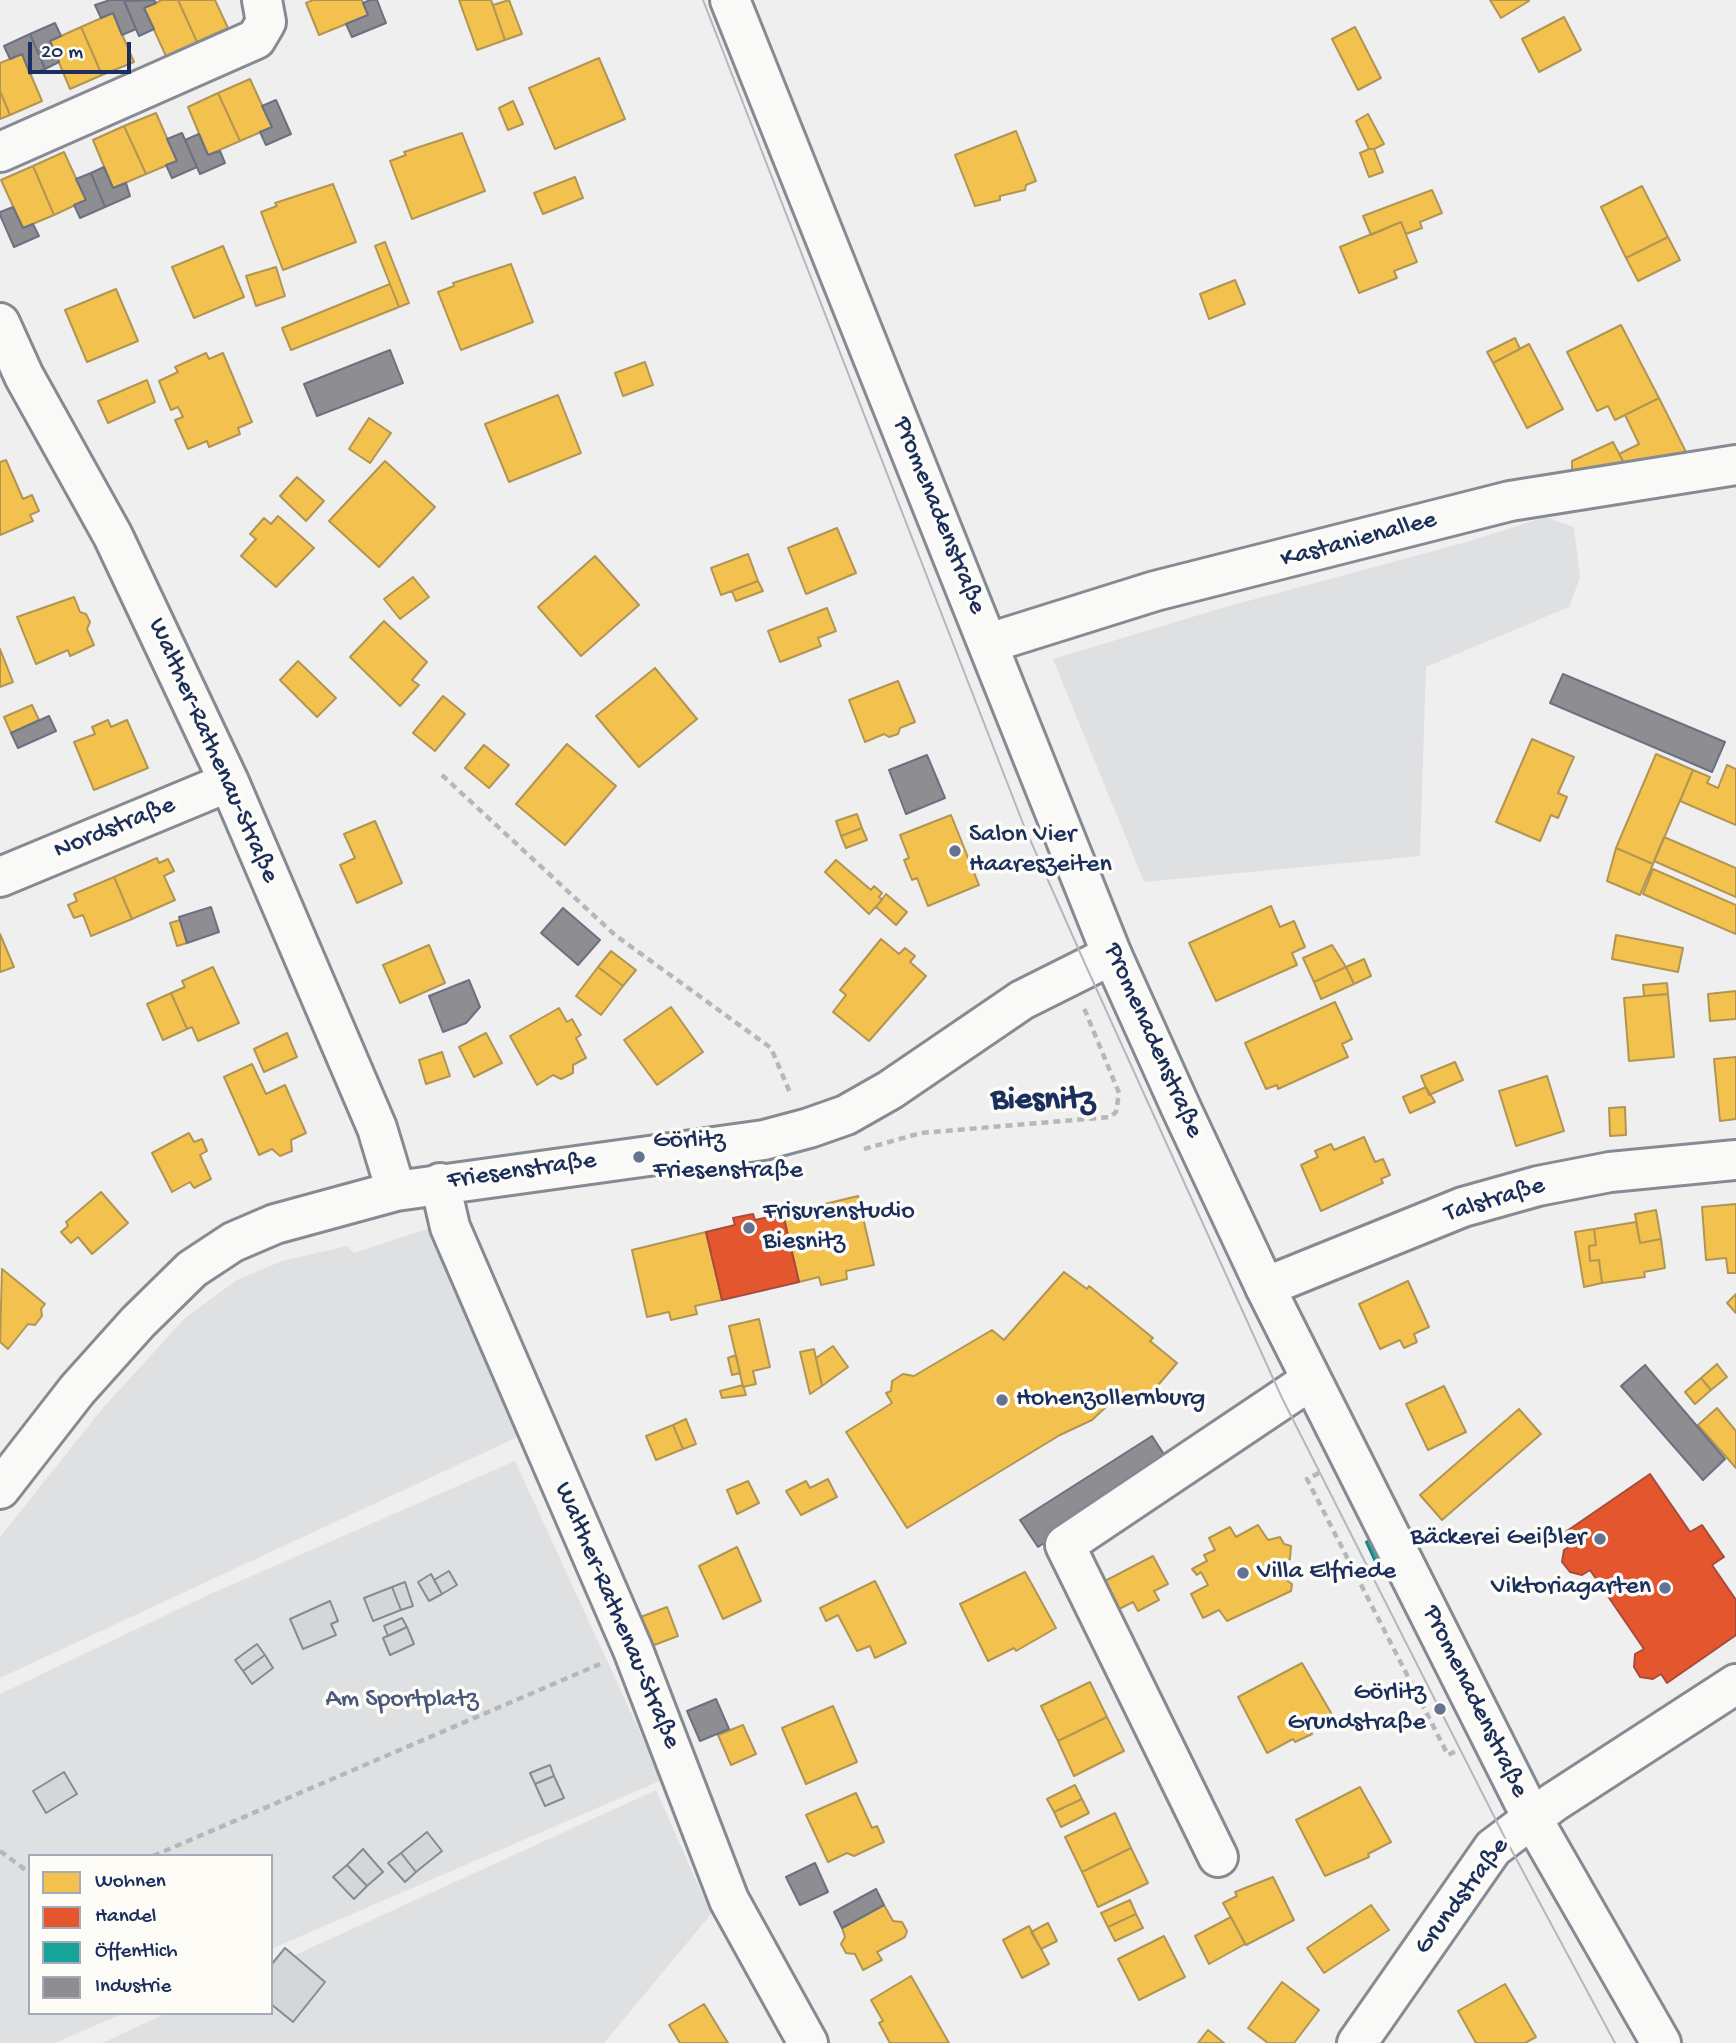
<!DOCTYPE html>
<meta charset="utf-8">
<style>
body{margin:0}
#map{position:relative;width:1736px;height:2043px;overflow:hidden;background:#efefef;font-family:"Gochi Hand",sans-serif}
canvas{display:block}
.legend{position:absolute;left:28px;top:1854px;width:245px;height:161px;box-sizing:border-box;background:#fdfcf7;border:2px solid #a3aaba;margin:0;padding:9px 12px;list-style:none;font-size:21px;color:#1b2f5e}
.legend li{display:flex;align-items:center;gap:14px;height:35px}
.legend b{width:35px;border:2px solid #a3aaba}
.scale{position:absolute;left:28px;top:42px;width:103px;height:32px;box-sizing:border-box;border:4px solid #1b2f5e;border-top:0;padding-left:9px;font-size:21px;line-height:24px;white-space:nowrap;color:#1b2f5e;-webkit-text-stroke:5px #fdfcf7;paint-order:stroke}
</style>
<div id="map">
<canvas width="1736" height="2043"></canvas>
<ul class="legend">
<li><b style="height:19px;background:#f2c14e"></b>Wohnen</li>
<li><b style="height:19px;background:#e4572e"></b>Handel</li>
<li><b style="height:19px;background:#17a398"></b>Öffentlich</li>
<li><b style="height:19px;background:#8d8d92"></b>Industrie</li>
</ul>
<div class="scale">20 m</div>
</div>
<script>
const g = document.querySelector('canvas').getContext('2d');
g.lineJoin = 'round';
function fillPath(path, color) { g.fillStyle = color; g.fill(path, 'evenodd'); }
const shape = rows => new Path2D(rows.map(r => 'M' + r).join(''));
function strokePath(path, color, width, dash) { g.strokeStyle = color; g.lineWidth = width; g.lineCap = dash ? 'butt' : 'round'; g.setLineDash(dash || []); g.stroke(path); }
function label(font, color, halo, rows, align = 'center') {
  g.font = font + ' "Gochi Hand",sans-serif'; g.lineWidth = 7; g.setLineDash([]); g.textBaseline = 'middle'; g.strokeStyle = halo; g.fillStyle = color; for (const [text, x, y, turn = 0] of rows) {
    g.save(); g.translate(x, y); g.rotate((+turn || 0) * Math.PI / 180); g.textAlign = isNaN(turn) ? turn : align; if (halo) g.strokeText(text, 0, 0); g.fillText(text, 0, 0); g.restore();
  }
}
fillPath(shape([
 [1545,517,1574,527,1580,578,1569,607,1426,667,1420,856,1144,882,1053,659,1222,608,1467,542],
 [433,1227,522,1435,0,1678,0,1537,102,1409,185,1318,237,1280,282,1261,347,1246,354,1253],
 [515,1461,662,1780,271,1949,271,1856,30,1856,30,2013,124,2013,55,2043,0,2043,0,1694,208,1595],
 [656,1790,711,1914,604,2043,102,2043,167,2013,271,2013,271,1966]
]), '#dee0e2');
const homes = shape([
 [162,0,178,0,197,42,166,56,144,8,162,0],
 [178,0,215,0,228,28,197,42,178,0],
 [313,0,362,0,368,15,319,35,306,3,313,0],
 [459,0,491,0,505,40,477,50,459,0],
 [509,0,522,34,505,40,493,5,509,0],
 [1490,0,1529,0,1529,1,1501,18,1490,0],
 [113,13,134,62,102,75,81,27,113,13],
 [1564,17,1581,50,1539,72,1522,39,1564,17],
 [81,27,102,75,70,89,50,41,81,27],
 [1355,27,1381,78,1358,90,1332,39,1355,27],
 [22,54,42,101,10,115,0,91,0,63,22,54],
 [599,58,625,119,555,149,529,88,599,58],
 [250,79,272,127,240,141,218,93,250,79],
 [0,91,10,115,0,119,0,91],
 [218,93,240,141,208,155,188,107,218,93],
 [513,101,523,124,508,130,499,108,513,101],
 [156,113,177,161,146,174,124,126,156,113],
 [1368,114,1384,144,1374,149,1369,149,1356,121,1368,114],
 [124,126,146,174,113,188,93,140,124,126],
 [1016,131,1036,181,1026,185,1025,190,1000,196,1000,200,975,206,955,155,1016,131],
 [462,133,485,191,412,219,390,161,406,155,404,152,462,133],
 [1369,149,1374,149,1383,172,1369,177,1360,153,1369,149],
 [64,152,86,200,54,215,33,166,64,152],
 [33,166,54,215,23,228,1,180,33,166],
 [575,177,583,198,543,214,534,193,575,177],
 [333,184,356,242,283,270,261,212,277,206,275,203,333,184],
 [1642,186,1668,237,1626,258,1601,207,1642,186],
 [1432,190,1442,213,1420,222,1422,228,1406,234,1401,222,1371,235,1363,216,1432,190],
 [1401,222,1417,262,1394,271,1397,278,1359,293,1340,247,1401,222],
 [1668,237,1680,260,1638,281,1626,258,1668,237],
 [385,242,409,303,399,307,375,246,385,242],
 [223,246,244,297,194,318,172,267,223,246],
 [511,264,533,322,461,350,438,292,454,286,453,283,511,264],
 [276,267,285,296,256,306,246,276,276,267],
 [1235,280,1245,304,1209,319,1200,294,1235,280],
 [390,284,399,307,291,350,282,328,390,284],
 [116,289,138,341,87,362,65,310,116,289],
 [1621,325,1659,398,1615,420,1608,406,1597,411,1567,352,1621,325],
 [1515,338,1520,349,1493,363,1487,352,1515,338],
 [1529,344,1563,409,1527,428,1493,363,1529,344],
 [206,353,209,359,223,353,252,422,238,428,240,434,209,447,207,441,188,449,175,420,183,417,178,407,171,410,159,381,178,372,175,367,206,353],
 [645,362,653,385,623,396,615,373,645,362],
 [147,380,155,402,108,423,98,401,147,380],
 [558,395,581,453,509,482,485,424,558,395],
 [1659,398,1686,452,1624,463,1619,454,1639,444,1625,415,1659,398],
 [369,418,391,433,370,463,349,449,369,418],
 [1613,442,1624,463,1572,472,1572,461,1613,442],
 [6,460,23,499,32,495,39,511,30,515,33,521,0,535,0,462,6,460],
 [385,461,435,507,379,567,329,521,385,461],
 [297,477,324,501,306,521,280,496,297,477],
 [278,516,314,548,276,587,241,556,256,539,250,534,264,518,271,524,278,516],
 [837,528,856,573,806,594,788,548,837,528],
 [748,554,758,581,721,595,711,568,748,554],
 [595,556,639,605,581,656,538,607,595,556],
 [413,577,429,597,400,619,384,599,413,577],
 [758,581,763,591,736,601,732,591,758,581],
 [74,597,80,612,86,614,90,622,87,629,94,645,70,656,68,650,36,664,17,617,74,597],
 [827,608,836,631,818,638,821,646,780,662,768,631,827,608],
 [384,621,427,662,412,680,419,685,400,706,350,657,384,621],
 [0,649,13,682,0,687,0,649],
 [298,661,336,698,317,717,280,680,298,661],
 [655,668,697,719,639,767,596,716,655,668],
 [898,681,915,722,900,728,898,734,889,737,884,734,865,742,849,700,898,681],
 [443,696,465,714,435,751,413,733,443,696],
 [32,705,39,720,11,733,4,717,32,705],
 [108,720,111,727,127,720,148,768,94,790,74,742,95,734,92,727,108,720],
 [1532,739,1574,757,1558,793,1567,797,1558,818,1551,815,1540,841,1496,822,1532,739],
 [567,744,616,786,565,845,516,804,567,744],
 [484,745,509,765,489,788,465,768,484,745],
 [1656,754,1693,770,1653,864,1616,848,1656,754],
 [1727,765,1736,769,1736,825,1680,801,1693,770,1710,777,1707,783,1718,788,1727,765],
 [857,814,862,828,841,836,836,821,857,814],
 [951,815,979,885,928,906,917,878,912,880,904,860,909,858,900,835,951,815],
 [375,821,402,883,357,903,340,865,355,858,344,834,375,821],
 [862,828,867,840,846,848,841,836,862,828],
 [1664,837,1736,868,1736,897,1654,861,1664,837],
 [1616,848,1653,864,1640,895,1607,881,1616,848],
 [157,858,159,863,168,859,174,871,164,876,175,900,132,919,114,877,157,858],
 [836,860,871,890,874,886,882,893,879,897,882,900,869,914,825,872,836,860],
 [1653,869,1736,905,1736,934,1643,894,1653,869],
 [114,877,132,919,91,936,83,915,74,918,68,905,77,901,74,894,114,877],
 [886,894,907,912,896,925,876,907,886,894],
 [1271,906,1280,927,1294,921,1305,947,1292,953,1297,965,1216,1001,1189,943,1271,906],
 [180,920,187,943,177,946,170,923,180,920],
 [0,934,14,967,0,972,0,934],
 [1616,935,1683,948,1678,972,1612,959,1616,935],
 [881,939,899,954,905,948,915,956,910,962,926,976,869,1041,833,1012,846,995,840,990,881,939],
 [429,945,445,983,400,1003,383,965,429,945],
 [1332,945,1346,967,1314,982,1303,958,1332,945],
 [611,951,636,970,623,986,598,967,611,951],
 [1364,959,1371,976,1354,984,1346,967,1364,959],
 [213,967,239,1023,198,1041,192,1027,187,1029,171,993,185,987,182,981,213,967],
 [598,967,623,986,601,1015,576,996,598,967],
 [1346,967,1354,984,1321,999,1314,982,1346,967],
 [1667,983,1668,994,1644,996,1643,985,1667,983],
 [1736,991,1736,1019,1710,1021,1708,994,1736,991],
 [171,993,187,1029,163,1040,147,1004,171,993],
 [1668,994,1674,1057,1629,1061,1624,998,1668,994],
 [1335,1002,1352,1039,1342,1044,1348,1057,1278,1089,1277,1085,1266,1089,1245,1043,1335,1002],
 [671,1007,703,1052,657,1085,624,1040,671,1007],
 [559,1008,567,1022,572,1019,581,1035,576,1038,586,1058,573,1065,573,1073,561,1079,553,1075,537,1085,510,1036,559,1008],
 [287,1033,297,1057,264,1072,254,1049,287,1033],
 [486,1033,502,1063,474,1077,459,1047,486,1033],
 [442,1052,450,1076,426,1084,419,1060,442,1052],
 [1736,1057,1736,1119,1720,1121,1714,1059,1736,1057],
 [1455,1062,1463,1080,1429,1095,1421,1076,1455,1062],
 [252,1064,266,1094,285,1085,306,1133,291,1140,292,1151,280,1156,272,1149,259,1155,224,1077,252,1064],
 [1547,1076,1564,1131,1516,1146,1499,1091,1547,1076],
 [1426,1087,1435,1102,1410,1113,1403,1097,1426,1087],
 [1625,1107,1626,1135,1610,1136,1609,1108,1625,1107],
 [189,1133,194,1142,202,1139,207,1151,200,1155,211,1179,194,1188,190,1182,172,1192,152,1153,189,1133],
 [1364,1137,1375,1162,1383,1159,1390,1175,1381,1179,1383,1183,1321,1211,1301,1165,1318,1157,1315,1151,1331,1144,1334,1150,1364,1137],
 [101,1192,128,1223,92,1254,78,1237,71,1243,61,1232,68,1226,66,1222,101,1192],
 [858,1196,874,1265,846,1271,847,1279,821,1285,819,1277,799,1282,783,1214,858,1196],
 [1736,1204,1736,1273,1728,1273,1726,1258,1706,1260,1702,1207,1736,1204],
 [1656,1210,1661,1239,1640,1243,1635,1214,1656,1210],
 [1636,1222,1640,1243,1661,1239,1665,1268,1644,1272,1645,1277,1602,1283,1599,1260,1590,1261,1589,1246,1596,1245,1594,1229,1636,1222],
 [1594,1229,1596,1245,1589,1246,1590,1261,1599,1260,1602,1283,1584,1287,1575,1232,1594,1229],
 [706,1232,722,1300,695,1306,697,1314,671,1320,669,1312,647,1317,632,1250,706,1232],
 [2,1269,45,1304,41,1309,42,1316,35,1325,28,1324,8,1349,0,1342,2,1269],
 [1064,1272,1087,1289,1089,1286,1153,1338,1150,1341,1177,1363,1147,1398,1144,1395,1135,1404,1122,1392,1092,1420,1060,1435,907,1528,846,1432,892,1403,886,1393,891,1391,892,1381,903,1374,914,1376,992,1330,1004,1340,1064,1272],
 [1408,1281,1429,1327,1414,1334,1417,1342,1404,1348,1400,1340,1380,1349,1359,1304,1408,1281],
 [1736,1294,1736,1313,1727,1303,1736,1294],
 [759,1319,770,1367,753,1371,756,1384,743,1387,729,1326,759,1319],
 [833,1346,848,1367,822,1386,816,1358,833,1346],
 [814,1349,822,1386,810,1394,800,1352,814,1349],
 [736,1355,740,1373,732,1375,728,1358,736,1355],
 [1717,1364,1727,1377,1711,1390,1701,1378,1717,1364],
 [1701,1378,1711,1390,1695,1404,1685,1392,1701,1378],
 [743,1385,746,1395,722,1398,720,1391,743,1385],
 [1444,1386,1466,1432,1428,1450,1406,1404,1444,1386],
 [1717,1408,1736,1431,1736,1468,1698,1425,1717,1408],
 [1519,1409,1541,1434,1442,1520,1420,1495,1519,1409],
 [686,1419,696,1444,683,1449,673,1425,686,1419],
 [673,1425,683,1449,656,1460,646,1436,673,1425],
 [828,1479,837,1497,801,1515,786,1491,806,1481,810,1488,828,1479],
 [748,1481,759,1503,737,1514,727,1490,748,1481],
 [1258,1525,1268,1540,1280,1537,1284,1544,1291,1546,1290,1559,1282,1563,1286,1580,1292,1584,1291,1591,1227,1621,1219,1610,1203,1618,1191,1594,1208,1585,1201,1572,1197,1575,1192,1569,1207,1561,1204,1555,1215,1550,1209,1538,1230,1527,1236,1537,1258,1525],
 [737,1547,761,1601,723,1619,699,1566,737,1547],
 [1153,1556,1168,1584,1154,1591,1159,1600,1138,1611,1133,1602,1119,1609,1105,1581,1153,1556],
 [1025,1572,1056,1628,1016,1651,1014,1648,988,1661,960,1604,1025,1572],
 [875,1581,906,1643,875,1658,870,1646,857,1651,838,1615,826,1621,820,1608,875,1581],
 [667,1607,678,1636,649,1647,638,1618,667,1607],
 [1302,1663,1334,1718,1310,1730,1312,1734,1295,1742,1293,1739,1267,1753,1238,1697,1302,1663],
 [1090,1682,1107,1717,1058,1741,1041,1706,1090,1682],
 [833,1706,857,1762,806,1784,782,1728,833,1706],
 [1107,1717,1124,1751,1074,1776,1058,1741,1107,1717],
 [743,1725,756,1754,731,1765,718,1735,743,1725],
 [1075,1785,1082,1799,1054,1812,1047,1799,1075,1785],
 [1360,1787,1391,1842,1368,1854,1369,1857,1325,1876,1296,1820,1360,1787],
 [856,1793,872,1828,877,1826,884,1842,854,1856,847,1853,828,1862,806,1815,856,1793],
 [1082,1799,1089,1813,1061,1827,1054,1812,1082,1799],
 [1115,1813,1131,1848,1082,1872,1065,1837,1115,1813],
 [1131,1848,1148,1883,1098,1907,1082,1872,1131,1848],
 [1273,1877,1294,1920,1246,1945,1223,1903,1237,1896,1235,1892,1273,1877],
 [1130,1900,1136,1914,1108,1927,1101,1913,1130,1900],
 [884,1905,893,1921,902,1922,907,1931,905,1937,877,1952,882,1960,863,1970,855,1954,846,1953,841,1944,845,1937,842,1928,884,1905],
 [1371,1905,1389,1930,1324,1973,1307,1948,1371,1905],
 [1136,1914,1143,1928,1115,1941,1108,1927,1136,1914],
 [1231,1917,1245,1944,1209,1964,1195,1936,1231,1917],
 [1048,1923,1057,1941,1041,1949,1031,1932,1048,1923],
 [1029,1926,1049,1964,1022,1978,1003,1940,1029,1926],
 [1164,1936,1185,1977,1139,2000,1118,1959,1164,1936],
 [911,1976,949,2043,890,2043,879,2023,883,2021,871,2000,911,1976],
 [1282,1982,1319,2010,1294,2043,1268,2043,1248,2028,1282,1982],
 [1505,1984,1536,2037,1525,2043,1476,2043,1458,2011,1505,1984],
 [704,2004,728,2043,680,2043,669,2025,704,2004],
 [1208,2030,1224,2043,1198,2043,1208,2030]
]);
fillPath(homes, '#f2c14e');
strokePath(homes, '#b29553', 2);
const shops = shape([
 [753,1214,755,1220,783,1214,799,1282,722,1300,706,1232,735,1225,733,1218,753,1214],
 [1650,1474,1690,1532,1702,1525,1724,1557,1712,1565,1736,1600,1736,1635,1667,1683,1661,1674,1653,1679,1640,1677,1634,1667,1635,1654,1644,1649,1590,1570,1582,1575,1570,1572,1562,1562,1564,1550,1572,1545,1564,1533,1650,1474]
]);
fillPath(shops, '#e4572e');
strokePath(shops, '#a84b3c', 2);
const public = shape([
 [1373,1539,1385,1562,1377,1566,1366,1542,1373,1539]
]);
fillPath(public, '#17a398');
strokePath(public, '#188087', 2);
const industry = shape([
 [110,0,124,0,136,29,122,35,113,13,101,18,95,5,110,0],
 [154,0,156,3,144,8,154,29,139,36,124,1,154,0],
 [370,0,377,0,386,23,352,37,346,24,368,15,363,3,370,0],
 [55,23,61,36,50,41,59,62,45,69,30,34,55,23],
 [30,34,45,69,30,74,22,54,10,59,4,46,30,34],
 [276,100,291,134,266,145,260,132,272,127,262,106,276,100],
 [182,133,197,167,172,178,166,165,177,161,167,139,182,133],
 [199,134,208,155,220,151,225,163,200,174,185,140,199,134],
 [104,167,113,188,126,183,130,196,105,207,91,173,104,167],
 [91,173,105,207,80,218,74,205,86,200,76,179,91,173],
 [13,207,23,228,33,224,39,236,14,247,0,215,0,212,13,207],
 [390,350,403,383,317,416,304,384,390,350],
 [1563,674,1725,742,1712,772,1550,703,1563,674],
 [49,716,56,731,18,748,11,733,49,716],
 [927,755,945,798,906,814,889,770,927,755],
 [211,907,219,932,187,943,179,917,211,907],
 [563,908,600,940,578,965,541,933,563,908],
 [469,980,480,1007,466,1023,443,1032,429,996,469,980],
 [1645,1365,1725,1459,1703,1480,1621,1386,1645,1365],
 [1152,1436,1169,1462,1038,1547,1020,1520,1152,1436],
 [716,1699,729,1729,700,1741,687,1711,716,1699],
 [815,1863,828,1892,800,1905,786,1877,815,1863],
 [876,1889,884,1905,842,1928,834,1912,876,1889]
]);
fillPath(industry, '#8d8d92');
strokePath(industry, '#6b7182', 2);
const building = shape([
 [449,1571,457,1585,442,1594,434,1580,449,1571],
 [431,1574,442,1594,429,1601,418,1582,431,1574],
 [405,1582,413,1606,401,1610,392,1587,405,1582],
 [392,1587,401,1610,373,1621,364,1598,392,1587],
 [330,1601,338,1621,331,1624,336,1635,303,1649,290,1619,330,1601],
 [402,1618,407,1627,388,1636,384,1626,402,1618],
 [407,1627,414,1644,390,1655,383,1638,407,1627],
 [257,1644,265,1655,243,1671,235,1660,257,1644],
 [265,1655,273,1668,252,1684,243,1671,265,1655],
 [550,1765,554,1776,535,1784,530,1773,550,1765],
 [64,1772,77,1794,46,1813,33,1791,64,1772],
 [554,1776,564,1798,545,1806,535,1784,554,1776],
 [427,1832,442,1851,416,1872,401,1853,427,1832],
 [363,1849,383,1872,367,1886,347,1865,363,1849],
 [401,1853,416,1872,405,1882,388,1863,401,1853],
 [347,1865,367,1886,354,1899,333,1877,347,1865],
 [285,1948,325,1982,293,2022,271,2004,271,1965,285,1948]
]);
fillPath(building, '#d5d6d8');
strokePath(building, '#868a93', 2);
const minor = shape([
 [0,152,256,39,266,22,262,0],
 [0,323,24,376,113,536,229,782,377,1128,396,1191],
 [989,643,1155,591,1510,501,1736,465],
 [0,877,229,782],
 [440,1183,450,1227,633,1650,729,1900,808,2043],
 [1265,1287,1463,1207,1538,1186,1610,1172,1736,1160],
 [0,1489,77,1390,138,1322,192,1269,233,1242,275,1224,396,1191,764,1140,809,1128,846,1115,890,1090,1022,1000,1112,955],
 [1218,1857,1065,1545,1311,1380],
 [1357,2043,1493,1848,1554,1802,1736,1684]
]);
const major = shape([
 [730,0,1112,955,1181,1108,1265,1287,1532,1818,1661,2043]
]);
strokePath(minor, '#868a93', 44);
strokePath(major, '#868a93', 44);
strokePath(shape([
 [442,775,615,935,771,1048,791,1095],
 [864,1149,921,1133,1110,1117,1116,1112,1119,1093,1084,1008],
 [1319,1473,1307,1479,1448,1755,1458,1750],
 [0,1851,30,1873],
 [153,1856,600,1664]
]), '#b4b7bc', 4.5, [7, 5]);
strokePath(minor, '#f9f9f8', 38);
strokePath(major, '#f9f9f8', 38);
strokePath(shape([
 [703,0,1024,826,1086,966,1282,1398,1505,1838,1615,2043]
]), '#b4b7bc', 2);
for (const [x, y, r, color] of [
 [955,851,7,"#657291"],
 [639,1157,7,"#657291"],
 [749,1228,7,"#657291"],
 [1002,1400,7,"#657291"],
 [1600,1539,7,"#657291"],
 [1243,1573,7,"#657291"],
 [1665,1588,7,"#657291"],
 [1440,1709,7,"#657291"]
]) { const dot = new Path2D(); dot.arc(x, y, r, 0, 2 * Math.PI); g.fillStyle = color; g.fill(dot); strokePath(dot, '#fdfcf7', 2.5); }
label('26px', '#1b2f5e', '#fdfcf7', [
 ["Promenadenstraße",938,516,68],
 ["Kastanienallee",1359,541,-15],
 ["Walther-Rathenau-Straße",212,751,66],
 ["Nordstraße",115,829,-22],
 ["Promenadenstraße",1152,1041,66],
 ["Friesenstraße",522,1172,-8],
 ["Talstraße",1495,1201,-17],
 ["Walther-Rathenau-Straße",616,1616,67],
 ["Promenadenstraße",1474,1702,64],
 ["Grundstraße",1463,1897,-53]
]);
label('26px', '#1b2f5e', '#fdfcf7', [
 ["Salon Vier",969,836],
 ["Haareszeiten",969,866],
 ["Görlitz",653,1142],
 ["Friesenstraße",653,1172],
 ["Frisurenstudio",763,1213],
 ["Biesnitz",763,1243],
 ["Hohenzollernburg",1016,1400],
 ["Bäckerei Geißler",1586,1539,"right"],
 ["Villa Elfriede",1257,1573],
 ["Viktoriagarten",1651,1588,"right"],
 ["Görlitz",1426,1694,"right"],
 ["Grundstraße",1426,1724,"right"]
], 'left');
label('26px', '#48587c', '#fdfcf7', [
 ["Am Sportplatz",402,1701]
]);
label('bold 33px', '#1b2f5e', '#fdfcf7', [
 ["Biesnitz",1043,1102]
]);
</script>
